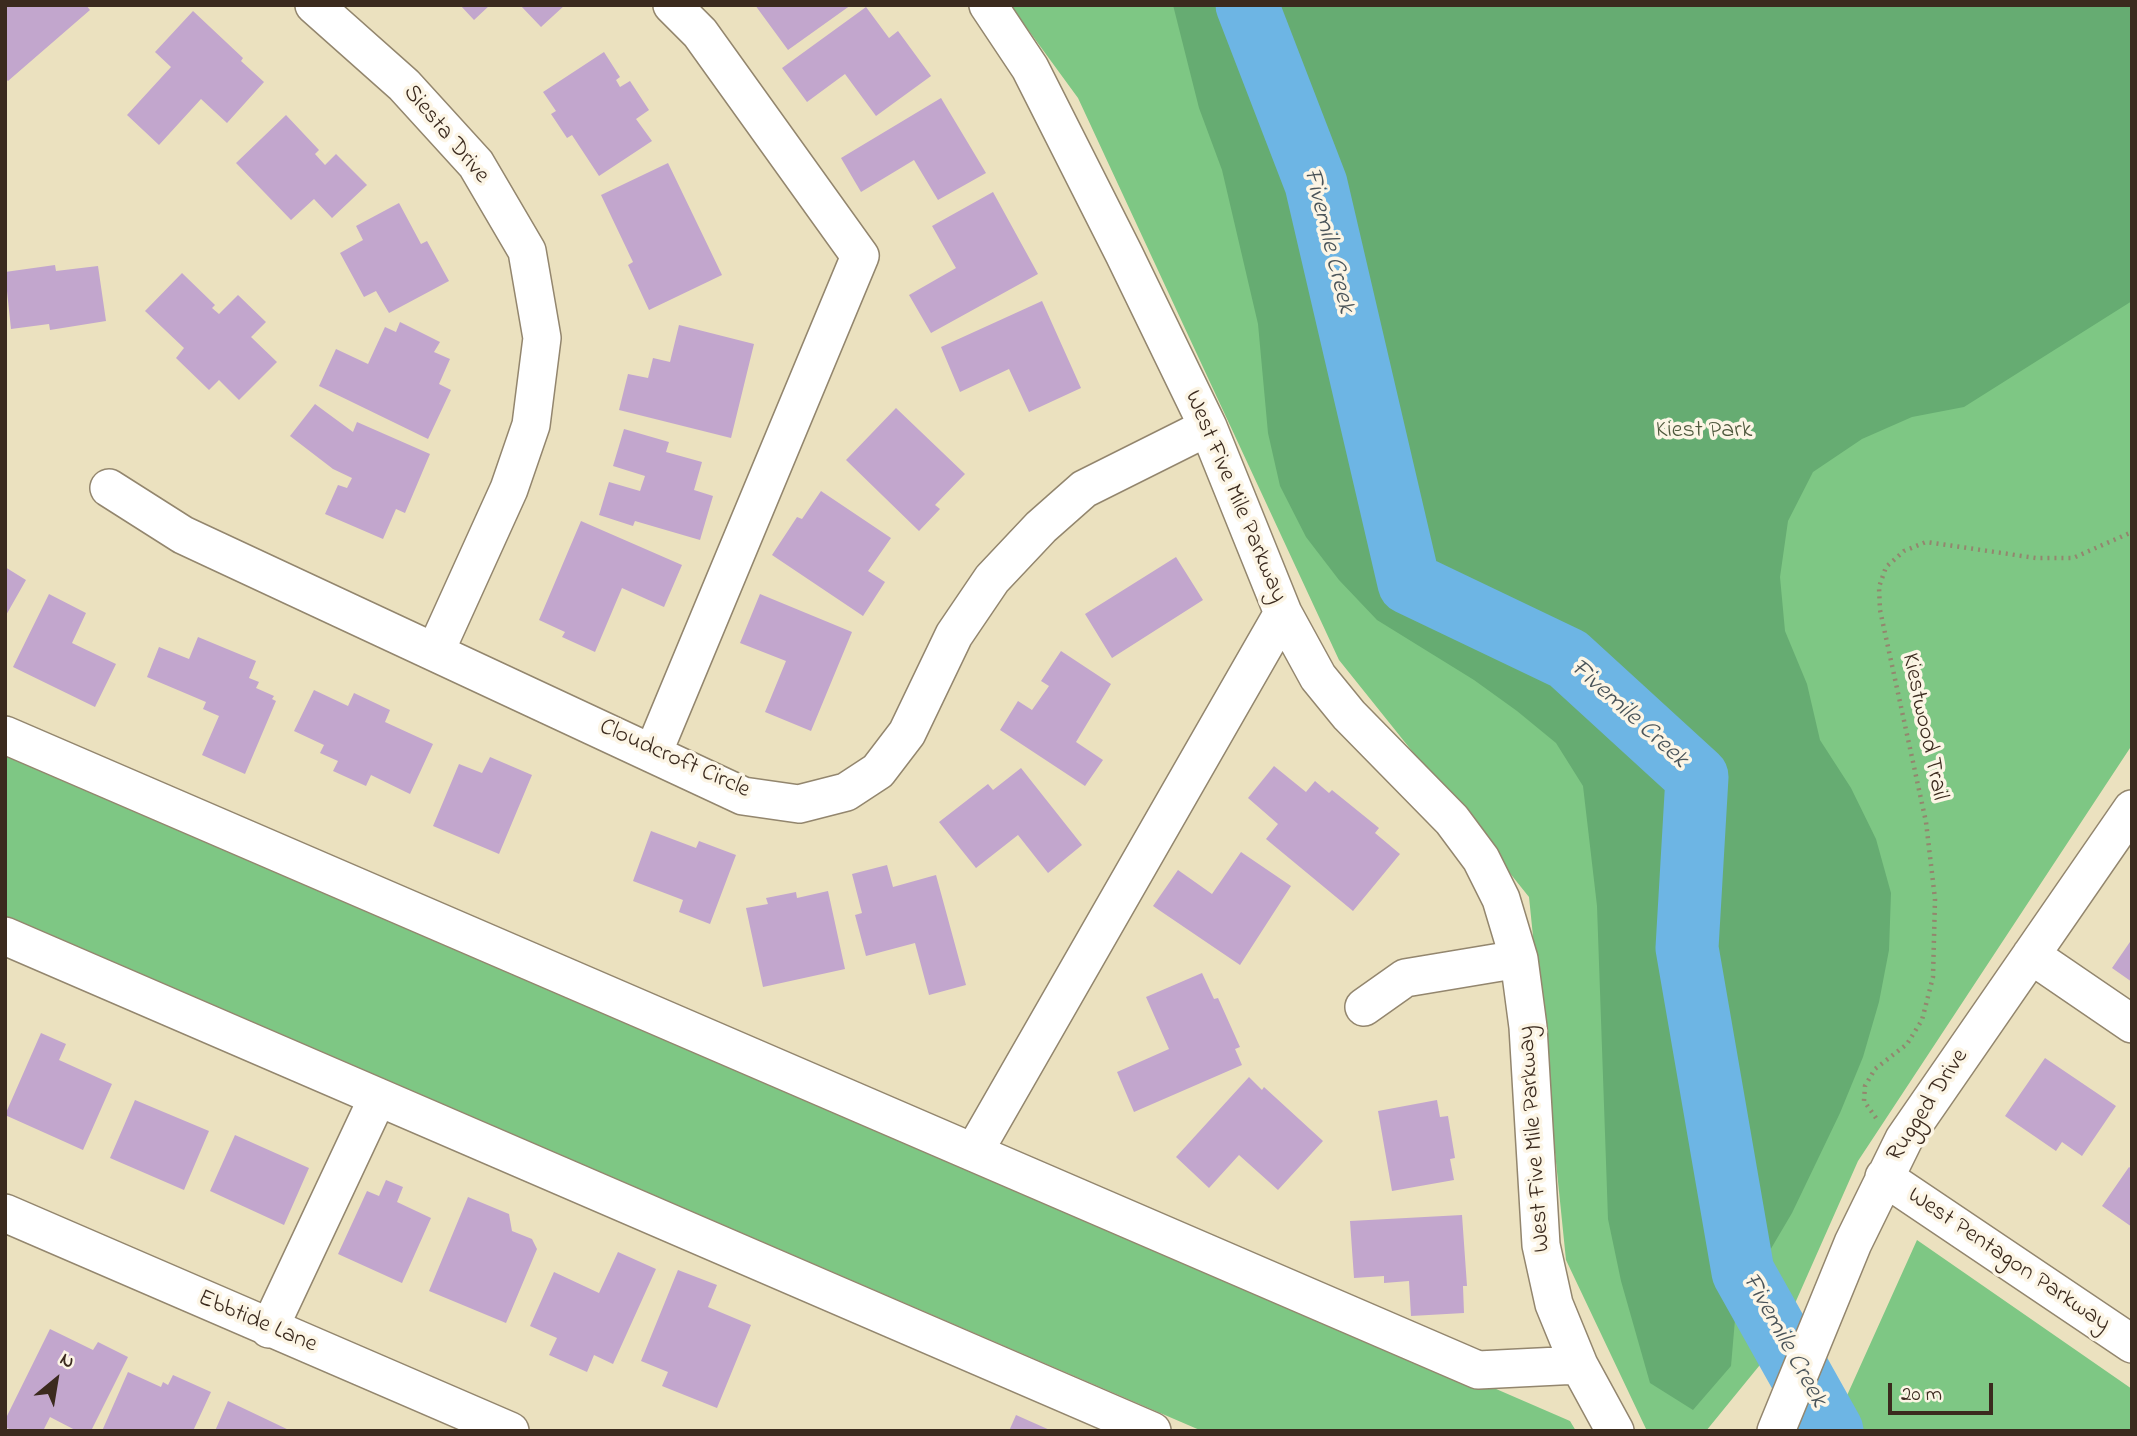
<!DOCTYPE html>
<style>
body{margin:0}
#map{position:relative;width:2137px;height:1436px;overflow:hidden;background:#ebe1bf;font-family:"Indie Flower",sans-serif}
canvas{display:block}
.frame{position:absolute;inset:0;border:7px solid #3b2a1e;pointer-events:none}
.north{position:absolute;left:21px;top:1345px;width:70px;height:70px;-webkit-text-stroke:5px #fcf5e5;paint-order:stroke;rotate:30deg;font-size:19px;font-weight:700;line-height:28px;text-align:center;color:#3b2a1e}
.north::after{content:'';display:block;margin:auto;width:24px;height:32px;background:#3b2a1e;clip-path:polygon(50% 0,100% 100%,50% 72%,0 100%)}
.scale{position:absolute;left:1888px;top:1383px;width:105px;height:32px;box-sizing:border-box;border:4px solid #3b2a1e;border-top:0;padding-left:9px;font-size:21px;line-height:24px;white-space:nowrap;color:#3b2a1e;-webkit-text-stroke:5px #fcf5e5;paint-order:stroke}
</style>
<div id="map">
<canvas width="2137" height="1436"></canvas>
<div class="frame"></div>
<div class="north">N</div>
<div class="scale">20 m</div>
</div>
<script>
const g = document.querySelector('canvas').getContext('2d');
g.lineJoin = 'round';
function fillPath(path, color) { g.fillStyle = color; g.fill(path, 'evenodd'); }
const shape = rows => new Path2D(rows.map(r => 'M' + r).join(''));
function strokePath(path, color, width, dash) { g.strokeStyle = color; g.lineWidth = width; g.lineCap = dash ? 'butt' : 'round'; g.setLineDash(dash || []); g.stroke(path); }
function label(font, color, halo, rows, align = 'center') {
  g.font = font + ' "Indie Flower",sans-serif'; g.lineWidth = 7; g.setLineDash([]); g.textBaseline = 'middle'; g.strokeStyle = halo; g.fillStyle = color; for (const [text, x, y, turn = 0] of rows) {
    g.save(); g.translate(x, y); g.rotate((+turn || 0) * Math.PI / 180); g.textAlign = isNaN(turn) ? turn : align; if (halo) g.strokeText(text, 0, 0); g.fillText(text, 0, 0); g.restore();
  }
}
fillPath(shape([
 [1010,5,2132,5,2132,745,1858,1161,1777,1344,1706,1431,1647,1431,1566,1260,1529,897,1339,660,1078,98],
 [5,743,1570,1421,1576,1431,1202,1431,5,916],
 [1917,1240,2132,1389,2132,1431,1831,1431]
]), '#7ec784');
fillPath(shape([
 [1173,5,2132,5,2132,301,1964,407,1912,417,1862,439,1813,472,1788,521,1780,577,1785,631,1807,684,1820,740,1851,788,1876,839,1891,893,1889,950,1879,1002,1863,1057,1840,1113,1792,1213,1736,1308,1731,1366,1693,1410,1650,1383,1621,1281,1608,1219,1597,906,1583,786,1556,743,1517,711,1474,680,1377,620,1339,580,1306,537,1280,486,1268,433,1258,324,1222,170,1199,108]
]), '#66ac72');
strokePath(shape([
 [1247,5,1316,184,1409,583,1568,659,1697,777,1687,948,1743,1272,1832,1431]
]), '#6db5e4', 63);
fillPath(shape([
 [5,5,86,5,90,10,8,81,5,78],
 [460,5,490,5,474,20],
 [520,5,565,5,541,27],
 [755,5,851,5,788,50],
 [866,7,889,38,898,31,931,76,876,116,845,74,807,102,782,68],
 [193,11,243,58,241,61,264,82,227,123,201,99,159,145,127,115,171,67,155,52],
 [604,52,620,77,616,80,620,87,630,81,649,110,636,119,652,141,599,176,572,135,567,138,551,114,556,111,543,92],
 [941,98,986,173,938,200,914,160,861,192,841,158],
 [286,115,319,150,315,154,325,165,336,154,367,185,332,218,314,199,291,220,236,163],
 [668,163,722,275,649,310,628,265,633,262,601,195],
 [993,192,1038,274,931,333,909,295,956,268,932,226],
 [399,203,421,244,427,241,449,281,389,313,376,291,364,297,340,253,363,240,356,226],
 [55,265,56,271,98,266,106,321,50,330,49,324,11,329,5,272],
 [182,273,215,305,212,308,219,314,238,295,266,322,251,337,277,362,239,400,219,380,209,390,176,358,184,348,145,311],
 [1042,301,1081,388,1029,412,1009,369,960,392,941,347],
 [400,322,440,342,434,352,450,359,439,384,451,390,428,439,319,386,336,349,368,364,385,327,396,332],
 [679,325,754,344,731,438,619,410,628,374,648,378,653,358,670,362],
 [315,404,353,432,357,422,430,454,405,513,396,509,383,539,325,514,338,485,347,488,352,478,333,469,290,436],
 [896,408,965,474,935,505,940,509,919,531,846,460],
 [624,429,669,442,666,452,702,462,694,490,713,496,700,540,635,521,633,526,599,515,609,482,640,491,645,476,613,466],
 [821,491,891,538,868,571,885,582,863,616,772,555,797,517,802,519],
 [581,521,682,565,664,607,622,588,595,652,562,637,565,632,539,620],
 [1176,557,1203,600,1112,658,1085,614],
 [5,567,26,580,5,617],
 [49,594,86,613,72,643,116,664,95,707,13,667],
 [760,594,852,632,811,731,765,712,786,661,740,643],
 [198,637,256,661,249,678,259,682,256,688,274,696,272,699,276,701,245,774,202,755,219,716,203,709,206,702,147,677,159,647,189,659],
 [1061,651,1111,684,1076,742,1103,760,1085,786,1000,730,1018,701,1032,710,1049,686,1041,681],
 [314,690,348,706,354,693,390,710,385,722,433,744,410,794,371,775,366,786,333,771,338,761,320,753,324,745,294,731],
 [490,757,532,775,499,854,433,826,459,764,482,773],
 [1274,766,1306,792,1315,781,1329,793,1332,790,1379,828,1375,833,1400,854,1353,911,1266,839,1278,824,1248,798],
 [1021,768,1082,845,1048,873,1018,835,976,868,939,822,988,784,993,790],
 [651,831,696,848,699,841,736,855,710,924,679,912,683,900,633,881],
 [1241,852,1291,886,1240,965,1153,906,1178,870,1212,894],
 [887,865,893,887,936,875,966,985,929,995,915,943,866,956,855,915,862,913,852,874],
 [828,891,845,969,763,987,746,908,768,904,766,898,796,892,797,898],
 [2132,939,2132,982,2112,968],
 [1202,973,1214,999,1218,998,1240,1047,1235,1049,1242,1065,1134,1112,1117,1072,1169,1049,1146,997],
 [41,1033,66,1044,59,1060,112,1084,83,1150,5,1115],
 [2045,1058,2116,1106,2082,1156,2062,1142,2056,1151,2005,1116],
 [1249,1077,1262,1090,1264,1087,1323,1141,1278,1190,1239,1155,1209,1188,1176,1157],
 [135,1100,209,1131,184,1190,110,1158],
 [1437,1100,1440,1117,1448,1116,1455,1158,1450,1159,1454,1180,1392,1191,1378,1111],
 [235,1135,309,1168,284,1225,210,1191],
 [2129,1167,2132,1169,2132,1227,2102,1206],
 [386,1180,403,1187,397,1202,431,1218,402,1283,338,1254,367,1191,379,1196],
 [468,1197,509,1214,512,1231,532,1239,537,1249,506,1323,429,1291],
 [1462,1215,1467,1286,1463,1286,1464,1313,1411,1316,1409,1281,1384,1283,1384,1276,1354,1278,1350,1221],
 [618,1252,656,1269,613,1364,594,1355,587,1372,549,1355,557,1338,530,1326,554,1272,599,1293],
 [678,1270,717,1285,708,1307,751,1325,717,1408,662,1386,668,1372,641,1361],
 [50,1329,93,1350,98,1342,128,1357,91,1431,77,1431,50,1417,43,1431,13,1431,5,1427,5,1420],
 [128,1372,161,1387,163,1382,168,1385,173,1375,211,1392,193,1431,102,1431],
 [228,1401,291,1431,215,1431],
 [1016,1415,1052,1431,1009,1431]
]), '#c2a6cd');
const minor = shape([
 [314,5,404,85,476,164,527,251,542,338,531,425,509,489,436,650],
 [988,5,1030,68,1124,254,1208,427,1283,613,1318,677,1349,715,1452,820,1481,859,1501,899,1519,959,1528,1027,1541,1245,1554,1304,1579,1365,1615,1431],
 [109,488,183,535,743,796,799,804,846,792,878,771,907,733,954,635,992,579,1041,527,1084,489,1208,427],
 [5,735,1478,1370,1579,1365],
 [653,753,860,256,700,33,672,5],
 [5,936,1152,1431],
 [2031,955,2132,1024],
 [1364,1007,1405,978,1519,959],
 [975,1150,1283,613],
 [1884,1177,2132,1344],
 [5,1213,510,1431],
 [269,1329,378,1097],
 [1776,1431,1853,1243,1904,1139,2132,809]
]);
strokePath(minor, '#93866e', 40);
strokePath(shape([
 [1876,1118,1864,1101,1865,1086,1875,1069,1907,1044,1922,1020,1933,977,1935,899,1926,822,1880,610,1879,587,1886,567,1904,551,1926,542,2036,558,2073,558,2132,532]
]), '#93866e', 4.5, [2, 5]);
strokePath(minor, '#fff', 37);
label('24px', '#3b2a1e', '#fcf5e5', [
 ["Siesta Drive",445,135,50],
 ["West Five Mile Parkway",1234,497,67],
 ["Kiestwood Trail",1923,727,78],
 ["Cloudcroft Circle",674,760,24],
 ["Rugged Drive",1929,1106,-57],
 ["West Five Mile Parkway",1536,1139,-94],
 ["West Pentagon Parkway",2008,1261,34],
 ["Ebbtide Lane",257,1323,23]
]);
label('24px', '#4f593d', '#fcf5e5', [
 ["Kiest Park",1704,432]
]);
label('italic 26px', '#4a5459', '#fcf5e5', [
 ["Fivemile Creek",1327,241,76],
 ["Fivemile Creek",1628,715,42],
 ["Fivemile Creek",1783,1341,61]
]);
</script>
